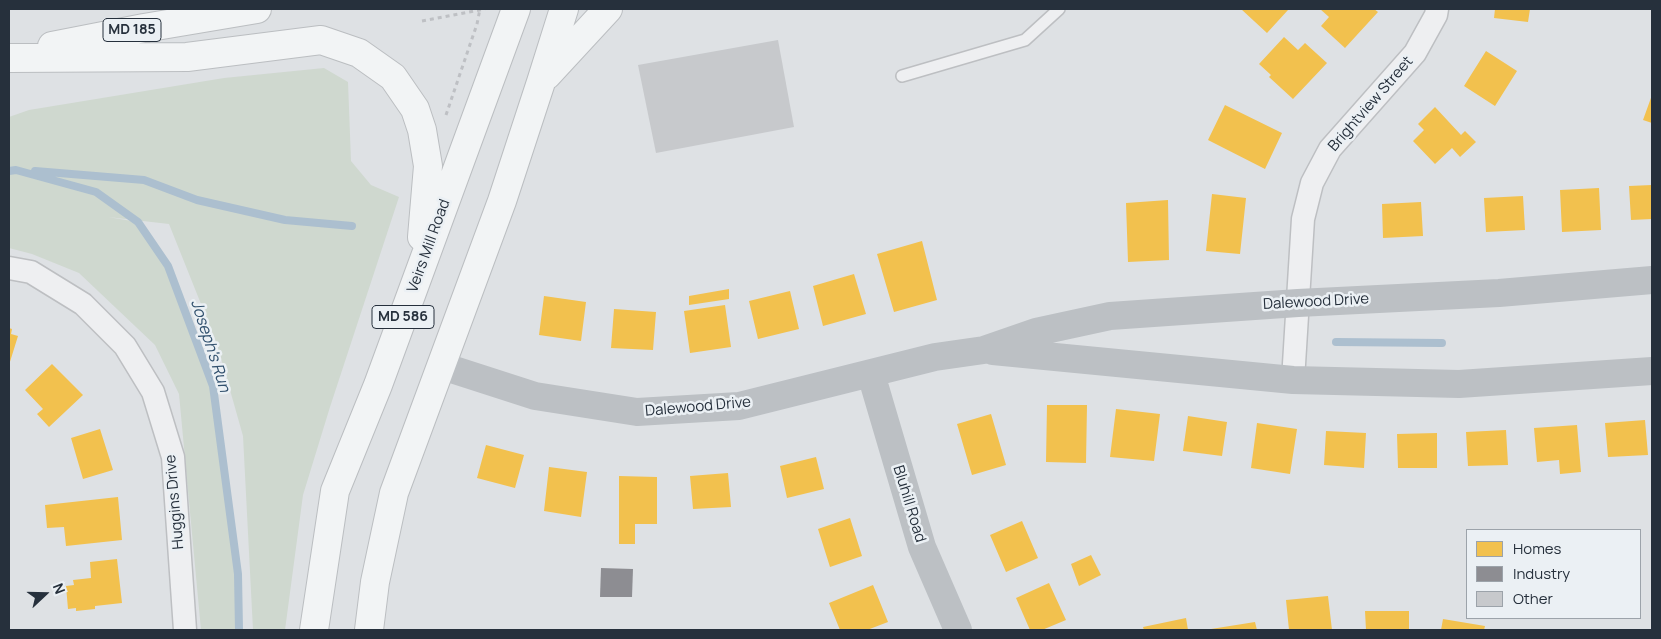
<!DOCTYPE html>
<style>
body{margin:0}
#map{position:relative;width:1661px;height:639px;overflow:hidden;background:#dee1e4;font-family:Manrope,sans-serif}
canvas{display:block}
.frame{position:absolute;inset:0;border:10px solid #26303c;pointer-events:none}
.legend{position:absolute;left:1466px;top:529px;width:175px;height:90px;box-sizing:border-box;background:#ebf0f4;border:1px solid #9ca3aa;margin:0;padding:6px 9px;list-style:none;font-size:15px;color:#26303c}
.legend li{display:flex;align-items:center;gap:10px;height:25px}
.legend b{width:25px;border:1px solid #9ca3aa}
.north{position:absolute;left:20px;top:569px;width:50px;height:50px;-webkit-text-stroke:4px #ebf0f4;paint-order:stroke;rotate:69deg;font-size:14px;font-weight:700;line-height:20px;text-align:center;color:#26303c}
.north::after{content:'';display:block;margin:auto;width:18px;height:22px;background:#26303c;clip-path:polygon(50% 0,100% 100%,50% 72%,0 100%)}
</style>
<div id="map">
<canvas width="1661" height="639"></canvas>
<div class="frame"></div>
<ul class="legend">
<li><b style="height:14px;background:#f2c14e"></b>Homes</li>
<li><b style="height:14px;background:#8d8d92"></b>Industry</li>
<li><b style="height:14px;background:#c7c9cc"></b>Other</li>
</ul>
<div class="north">N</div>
</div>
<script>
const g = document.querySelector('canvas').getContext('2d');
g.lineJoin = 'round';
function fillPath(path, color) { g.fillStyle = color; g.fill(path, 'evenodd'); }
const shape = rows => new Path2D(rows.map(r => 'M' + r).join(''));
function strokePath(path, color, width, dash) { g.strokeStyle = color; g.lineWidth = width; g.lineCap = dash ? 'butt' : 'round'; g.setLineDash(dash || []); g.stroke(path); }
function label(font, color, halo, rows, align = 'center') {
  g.font = font + ' Manrope,sans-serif'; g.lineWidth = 5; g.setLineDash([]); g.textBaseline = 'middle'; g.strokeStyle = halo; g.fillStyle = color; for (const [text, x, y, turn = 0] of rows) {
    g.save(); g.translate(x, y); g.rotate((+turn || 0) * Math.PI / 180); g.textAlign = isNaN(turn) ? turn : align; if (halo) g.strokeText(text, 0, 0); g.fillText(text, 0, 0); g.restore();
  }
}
fillPath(shape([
 [324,68,348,82,351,161,371,185,399,197,330,407,303,495,285,630,253,630,243,436,217,344,169,224,108,217,138,222,168,266,213,386,238,574,239,630,201,630,179,394,155,345,79,273,32,254,9,248,9,117,29,110,224,78]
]), '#cfd8cf');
fillPath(shape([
 [1241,9,1286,9,1288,10,1267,33],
 [1320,9,1374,9,1378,12,1345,48,1321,26,1329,17],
 [1495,9,1530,9,1528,22,1494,18],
 [1284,37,1298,50,1305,43,1327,63,1293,99,1269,77,1271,75,1259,64],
 [1486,51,1517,71,1495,106,1464,86],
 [1652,95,1652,123,1643,120],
 [1225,105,1282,133,1265,169,1208,140],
 [1435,107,1461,135,1465,131,1476,142,1460,157,1452,148,1435,164,1413,141,1424,130,1418,124],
 [1652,185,1652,219,1631,220,1629,186],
 [1599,188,1601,230,1562,232,1560,190],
 [1212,194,1246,198,1240,254,1206,251],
 [1523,196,1525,230,1486,232,1484,198],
 [1168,200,1169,260,1128,262,1126,203],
 [1421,202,1423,236,1383,238,1382,204],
 [922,241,937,300,894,312,877,254],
 [854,274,866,314,823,326,813,286],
 [729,289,729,299,689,305,689,296],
 [790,291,799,329,758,339,749,301],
 [544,296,586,302,581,341,539,335],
 [725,305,731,347,690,353,684,311],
 [614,309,656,312,653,350,611,348],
 [9,328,12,329,11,334,18,336,9,365],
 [52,364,83,395,49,427,37,414,43,409,25,390],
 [1047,405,1087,405,1086,463,1046,462],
 [1116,409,1160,414,1154,461,1110,457],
 [991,414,1006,465,972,475,957,424],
 [1188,416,1227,422,1222,456,1183,451],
 [1645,420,1648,455,1608,457,1605,423],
 [1257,423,1297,429,1290,474,1251,468],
 [1577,425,1581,472,1560,474,1559,460,1537,462,1534,428],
 [100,429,113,470,83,479,71,438],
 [1506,430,1508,465,1468,466,1466,432],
 [1326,431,1366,433,1364,468,1324,465],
 [1437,433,1437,468,1398,468,1397,434],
 [486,445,524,455,515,488,477,478],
 [816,457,824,489,787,498,780,466],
 [549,467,587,472,581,517,544,511],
 [728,473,731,507,693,509,690,476],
 [619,476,657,477,657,524,635,524,635,544,619,544],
 [118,497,122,540,66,546,64,527,47,528,45,505],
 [850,518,862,556,830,567,818,529],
 [1022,521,1038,558,1006,572,990,535],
 [1091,555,1101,575,1079,586,1071,564],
 [117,559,122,603,95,606,95,609,76,611,76,608,68,609,66,586,74,585,73,580,91,578,90,562],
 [1049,583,1066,620,1042,630,1030,630,1016,598],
 [873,585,888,622,867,630,840,630,829,603],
 [1328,596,1332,630,1289,630,1286,600],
 [1365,611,1409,611,1409,630,1366,630],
 [1186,618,1188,630,1144,630,1143,627],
 [1443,619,1485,626,1484,630,1441,630],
 [1255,622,1257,630,1211,630,1211,629]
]), '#f2c14e');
fillPath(shape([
 [601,568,633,569,632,597,600,597]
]), '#8d8d92');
strokePath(shape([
 [9,171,16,170,96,192,138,222,168,266,213,386,238,574,239,630],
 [35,171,144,180,197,200,285,220,352,226],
 [1336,342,1442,343]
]), '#acbfcf', 8);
fillPath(shape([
 [778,40,794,127,656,153,638,65]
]), '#c7c9cc');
const lane = shape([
 [902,76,1025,40,1059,9]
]);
const street = shape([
 [9,268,31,272,83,304,125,346,153,392,173,457,185,630],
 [1293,380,1303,219,1312,183,1330,149,1415,53,1436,15,1437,9]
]);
const primary = shape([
 [52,46,144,28,257,9],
 [9,58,187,57,321,40,359,53,393,77,415,109,422,130,428,166,422,237],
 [547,75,608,9],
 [314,630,335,491,378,385,516,9],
 [369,630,375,582,394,493,502,201,541,82,564,9]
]);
strokePath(lane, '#bdbfc2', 14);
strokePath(street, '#bdbfc2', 25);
strokePath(primary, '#bbbec1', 30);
strokePath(shape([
 [422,21,485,9],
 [446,115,477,24,480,9]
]), '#bec0c4', 3, [4, 4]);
strokePath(lane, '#eeeff1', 11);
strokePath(street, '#eeeff1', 22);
strokePath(shape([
 [993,351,1293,380,1459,384,1652,371],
 [442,366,535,396,637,412,739,406,935,357,984,350,1036,332,1110,316,1298,303,1499,293,1652,280],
 [871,374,922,547,958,630]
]), '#bcc0c4', 28);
strokePath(primary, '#f2f4f5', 28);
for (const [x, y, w] of [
 [132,30,58],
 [403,317,62]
]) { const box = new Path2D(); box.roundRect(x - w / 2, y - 11.5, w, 23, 4); g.fillStyle = '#ebf0f4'; g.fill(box); strokePath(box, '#26303c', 1); }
label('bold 14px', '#26303c', null, [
 ["MD 185",132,30],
 ["MD 586",403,317]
]);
label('15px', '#26303c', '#ebf0f4', [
 ["Brightview Street",1371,104,-49],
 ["Veirs Mill Road",429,246,-70],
 ["Dalewood Drive",1316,302,-3],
 ["Dalewood Drive",698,407,-5],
 ["Huggins Drive",175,502,-95],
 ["Bluhill Road",909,504,73]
]);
label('italic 16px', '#32516e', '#ebf0f4', [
 ["Joseph's Run",210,346,72]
]);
</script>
